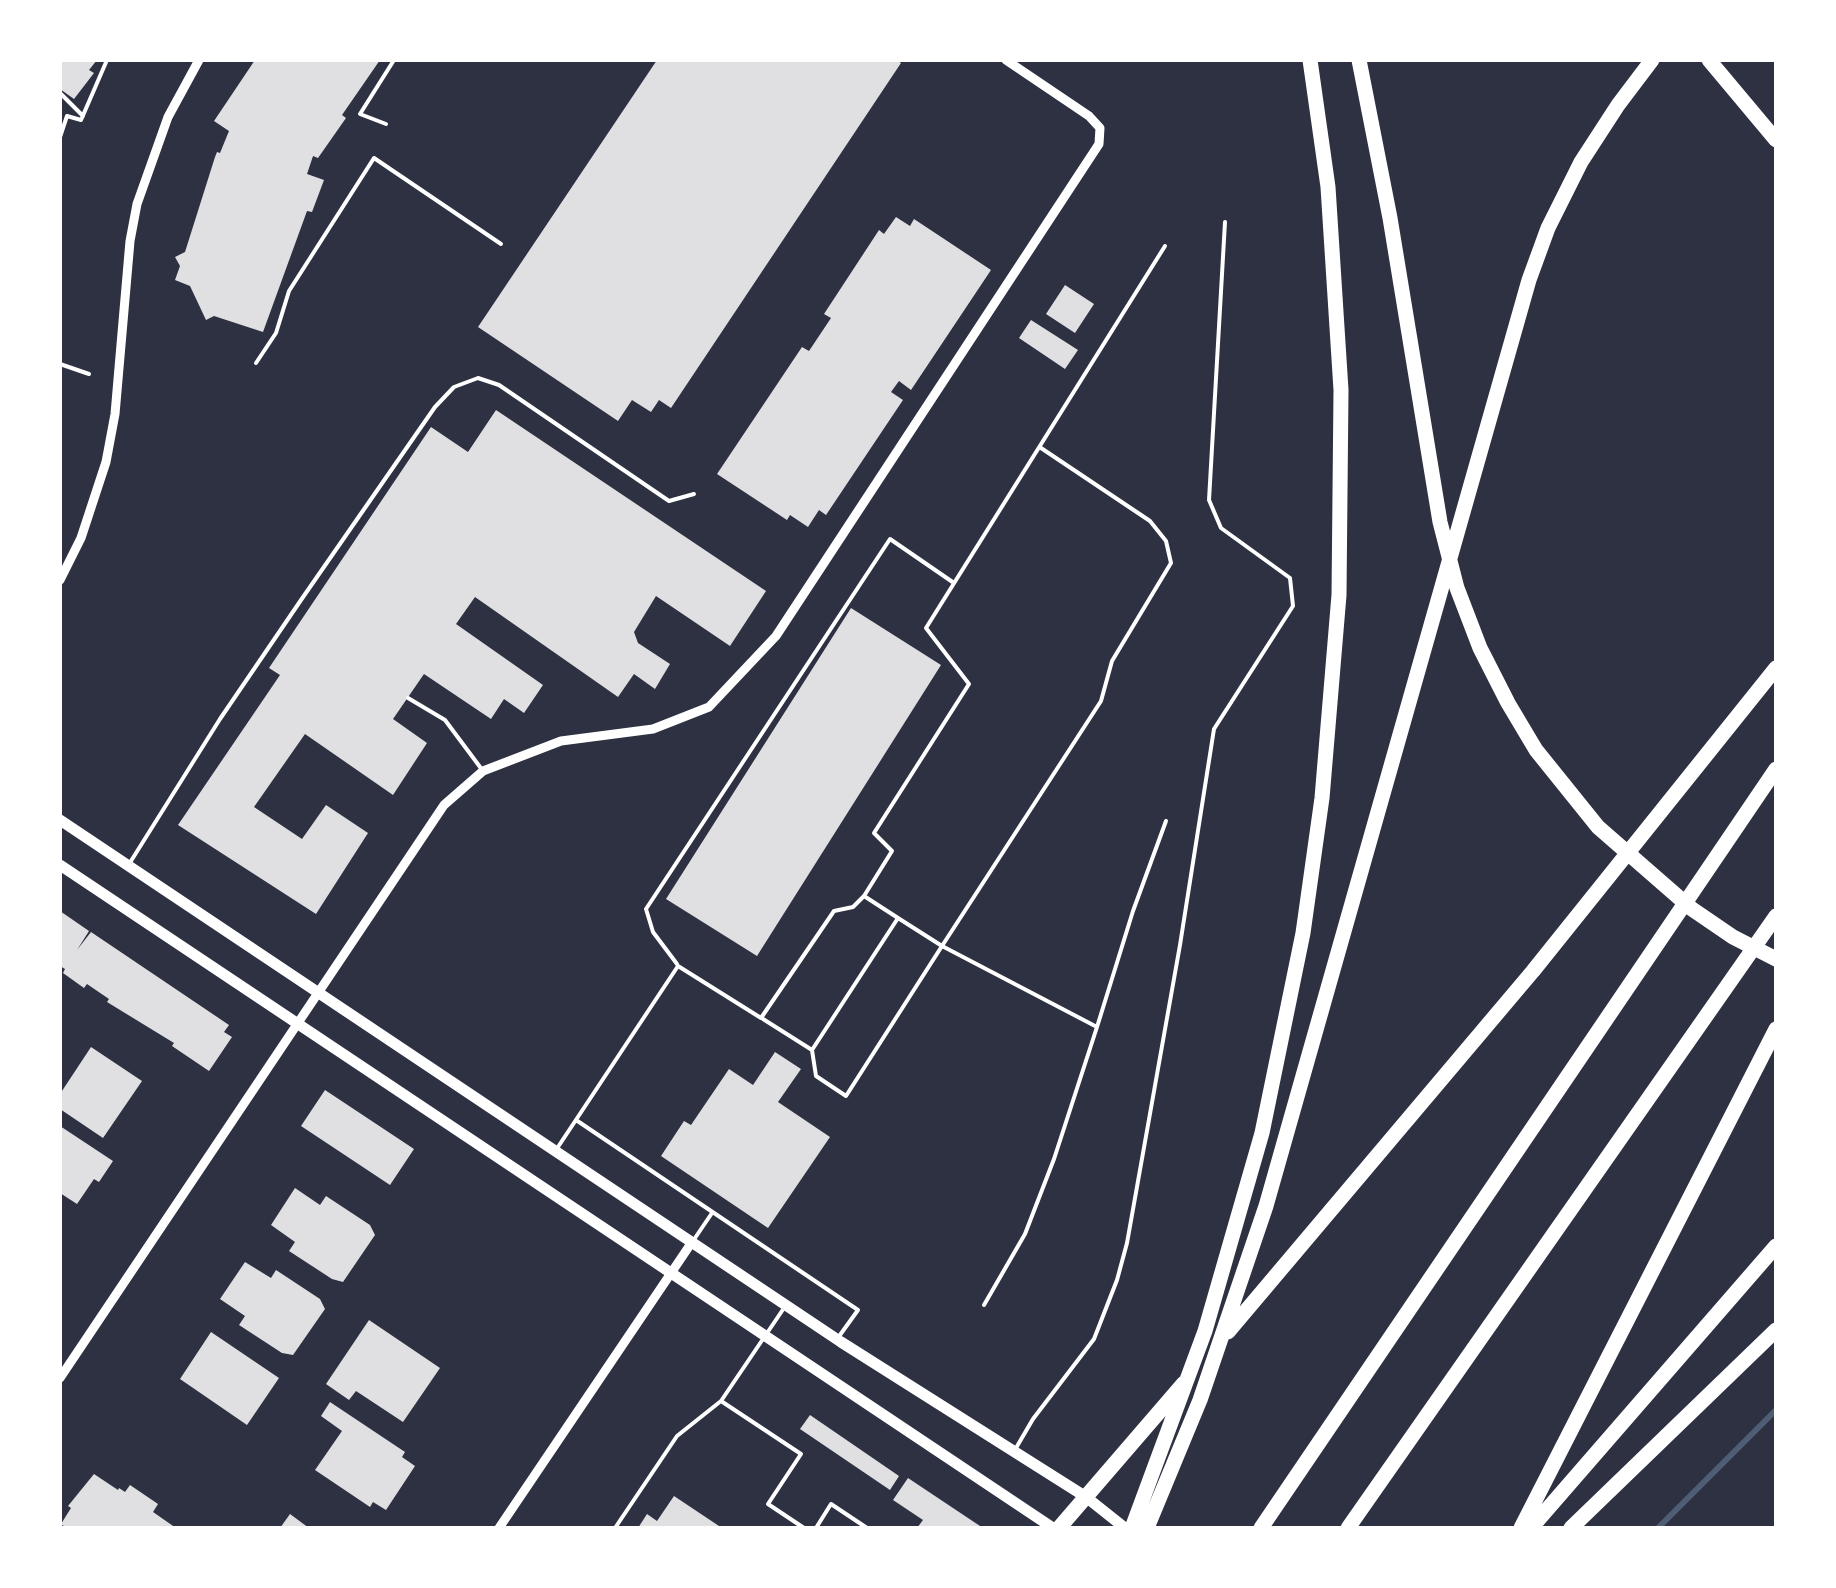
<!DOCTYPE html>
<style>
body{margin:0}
#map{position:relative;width:1836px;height:1588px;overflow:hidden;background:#2d3142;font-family:"Golos Text",sans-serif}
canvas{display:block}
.frame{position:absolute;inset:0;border:62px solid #fff;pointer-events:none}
</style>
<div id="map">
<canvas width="1836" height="1588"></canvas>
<div class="frame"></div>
</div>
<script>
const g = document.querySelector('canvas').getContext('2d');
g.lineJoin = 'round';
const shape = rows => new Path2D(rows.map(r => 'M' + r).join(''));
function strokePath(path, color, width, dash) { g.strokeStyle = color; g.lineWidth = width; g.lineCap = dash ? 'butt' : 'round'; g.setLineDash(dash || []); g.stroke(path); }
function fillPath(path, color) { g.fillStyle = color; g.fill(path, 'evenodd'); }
strokePath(shape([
 [1658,1528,1776,1410]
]), '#4f5d75', 6);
fillPath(shape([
 [60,60,97,60,89,70,94,73,74,99,60,89],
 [255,60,380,60,342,115,346,118,318,158,313,156,307,174,324,180,312,212,307,211,263,332,214,316,206,320,190,286,175,280,180,266,175,257,185,252,215,157,217,152,220,153,229,131,214,121],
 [657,60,897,60,901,63,671,408,659,400,651,412,632,400,618,421,478,327],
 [896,217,910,226,914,219,991,270,911,390,899,381,891,392,903,400,826,515,819,510,808,527,790,515,787,520,717,474,802,347,809,351,831,318,824,314,879,230,884,234],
 [1065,285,1094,304,1075,333,1046,314],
 [1031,320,1078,350,1065,369,1019,338],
 [496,410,766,591,730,646,656,596,634,632,638,643,670,664,655,689,634,674,618,697,475,597,456,624,543,685,524,713,504,699,491,719,424,674,393,719,427,743,393,795,305,734,254,807,302,839,326,805,368,833,316,914,178,825,280,675,269,668,431,427,468,452],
 [851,608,941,665,757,956,666,899],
 [60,911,89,931,77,950,91,932,229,1025,224,1032,232,1037,209,1071,172,1046,174,1043,107,1002,109,999,87,984,84,988,63,973,65,969,60,966],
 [91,1047,142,1081,103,1138,60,1109,60,1094],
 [775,1052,801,1069,778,1102,830,1137,768,1228,661,1156,684,1121,691,1125,729,1069,753,1085],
 [325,1090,414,1149,390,1185,301,1126],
 [60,1126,113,1161,99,1182,94,1179,77,1204,60,1193],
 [295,1188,320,1205,326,1196,370,1225,375,1235,343,1282,332,1279,289,1251,295,1242,271,1225],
 [245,1262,271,1278,276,1270,320,1299,325,1309,293,1355,282,1353,239,1325,245,1316,220,1299],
 [369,1320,440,1368,403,1422,356,1391,349,1400,326,1384],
 [211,1332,279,1378,247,1425,180,1379],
 [330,1402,405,1452,402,1457,415,1466,386,1510,373,1502,370,1507,315,1470,342,1431,321,1416],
 [810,1415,899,1476,890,1490,800,1429],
 [94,1474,118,1490,119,1488,125,1492,130,1485,158,1504,153,1512,176,1528,66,1528,61,1524,71,1508,68,1506],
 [908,1478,983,1528,917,1528,923,1520,893,1500],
 [674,1496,722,1528,638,1528,647,1514,657,1521],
 [290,1514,309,1528,280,1528]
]), '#e0e0e3');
strokePath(shape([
 [60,93,83,116],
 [386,124,360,114,394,60],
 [60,137,67,116,81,120,107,60],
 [256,363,276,333,289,291,374,158,501,244],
 [60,364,89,374]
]), '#fff', 4);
strokePath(shape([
 [408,698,445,720,483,771],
 [131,861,220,719,301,600,435,407,454,387,478,378,499,385,669,501,694,494],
 [677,964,653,932,646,909,890,539,954,583],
 [763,1019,812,1050,898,918,864,896],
 [1097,1027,1133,911,1166,821],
 [812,1050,816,1076,846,1096,942,946,898,918],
 [576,1120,858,1310,840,1335],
 [556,1150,678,966,761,1018,834,911,853,907,864,896,892,851,874,833,969,684,926,628,1165,246],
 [695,1238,712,1213],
 [984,1305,1025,1234,1054,1159,1097,1027,942,946,1101,701,1112,661,1171,563,1166,541,1150,521,1041,448],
 [784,1308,721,1401,801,1454,768,1504,804,1528],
 [1016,1448,1033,1419,1094,1339,1117,1280,1127,1243,1180,945,1214,729,1293,606,1290,578,1221,528,1209,500,1225,222],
 [615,1528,677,1436,721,1401],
 [816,1528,831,1504,867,1528]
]), '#fff', 4);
strokePath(shape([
 [60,580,81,538,106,462,115,414,130,241,137,204,168,117,199,60],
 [60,1378,444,805,483,771,561,741,653,729,709,707,776,636,1099,144,1100,128,1089,116,1006,60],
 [499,1528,692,1242]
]), '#fff', 9);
strokePath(shape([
 [60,820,841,1342,1086,1497,1125,1528],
 [60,865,1053,1528]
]), '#fff', 11);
strokePath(shape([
 [1359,60,1390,218,1440,522,1457,588,1480,648,1508,703,1536,750,1598,827,1692,909,1733,937,1776,959],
 [1709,60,1776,140],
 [1228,1332,1533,971,1776,668],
 [1059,1528,1184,1383],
 [1132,1528,1205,1331,1262,1133,1303,933,1322,798,1339,595,1341,390,1328,187,1310,60],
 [1147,1528,1200,1400,1266,1206,1529,280,1548,228,1581,162,1618,105,1652,60],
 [1261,1528,1776,769],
 [1348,1528,1776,916],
 [1521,1528,1776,1029],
 [1531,1528,1776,1246],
 [1571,1528,1776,1330]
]), '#fff', 15);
</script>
